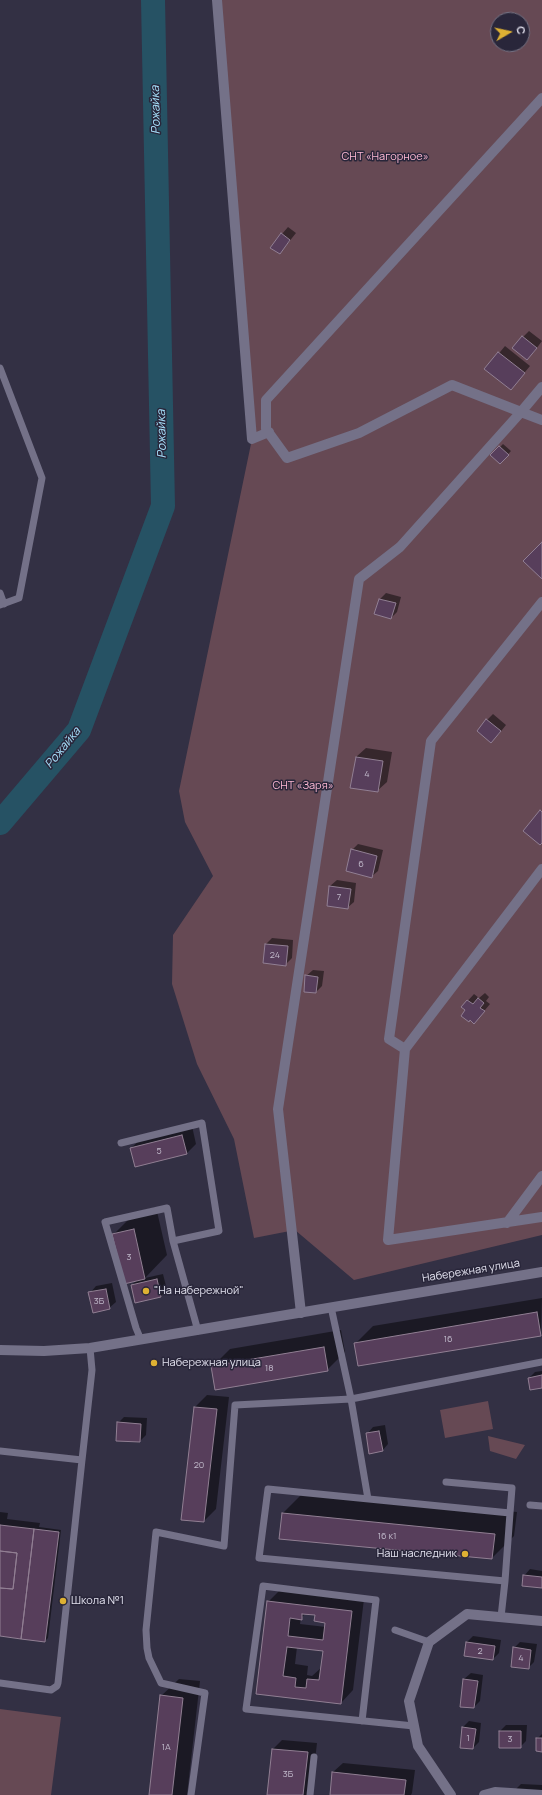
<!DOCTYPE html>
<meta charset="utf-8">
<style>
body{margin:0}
#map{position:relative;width:542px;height:1795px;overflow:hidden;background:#333044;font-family:Manrope,sans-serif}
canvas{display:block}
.north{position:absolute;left:490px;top:12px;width:40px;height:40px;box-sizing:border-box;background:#29263a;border:1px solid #737182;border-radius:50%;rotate:81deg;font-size:11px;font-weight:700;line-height:16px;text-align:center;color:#e3e2ef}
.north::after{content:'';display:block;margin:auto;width:14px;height:18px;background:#deb133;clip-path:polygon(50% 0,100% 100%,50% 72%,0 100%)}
</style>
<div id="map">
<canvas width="542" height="1795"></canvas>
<div class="north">С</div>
</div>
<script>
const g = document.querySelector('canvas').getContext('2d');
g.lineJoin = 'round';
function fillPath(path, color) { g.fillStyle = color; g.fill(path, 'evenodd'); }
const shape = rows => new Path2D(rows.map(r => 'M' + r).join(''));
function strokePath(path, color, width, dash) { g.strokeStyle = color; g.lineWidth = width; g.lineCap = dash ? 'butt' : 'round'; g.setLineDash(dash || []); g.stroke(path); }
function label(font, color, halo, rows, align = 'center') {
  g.font = font + ' Manrope,sans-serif'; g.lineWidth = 3; g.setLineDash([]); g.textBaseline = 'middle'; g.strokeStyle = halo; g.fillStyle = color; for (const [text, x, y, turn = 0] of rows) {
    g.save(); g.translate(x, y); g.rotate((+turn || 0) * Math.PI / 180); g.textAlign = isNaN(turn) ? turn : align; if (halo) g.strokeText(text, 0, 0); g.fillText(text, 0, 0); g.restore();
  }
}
fillPath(shape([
 [215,0,542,0,542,1235,354,1280,295,1230,254,1238,234,1139,197,1064,172,984,173,935,213,876,185,822,179,791,252,439],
 [498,20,522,20,522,44,498,44],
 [488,1401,493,1429,445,1438,440,1410],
 [488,1436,525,1445,516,1459,490,1451],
 [0,1709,61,1717,51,1795,0,1795]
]), '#664954');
fillPath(shape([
 [288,227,296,233,280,253,282,234],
 [529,331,542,341,533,353,523,337],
 [505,346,530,366,511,389,486,369],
 [503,444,511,451,500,463,492,455],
 [386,593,401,597,397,612,391,618,376,614,380,599],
 [493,714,506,725,498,735,487,720],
 [366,748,392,752,387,782,377,791,356,757],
 [358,844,383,850,378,871,371,877,352,850],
 [337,880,356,883,354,902,347,908,330,886],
 [272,938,293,940,292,958,285,965,266,944],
 [313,970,324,971,322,986,316,992,306,976],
 [485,993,489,997,486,1001,490,1004,480,1016,463,1006,474,994,479,998],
 [192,1126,196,1144,187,1153,131,1148,141,1139],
 [156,1207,167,1255,145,1278,163,1274,167,1290,161,1296,132,1285,138,1279,113,1235,136,1212],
 [112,1283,116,1302,109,1308,90,1293,96,1286],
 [542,1298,541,1335,356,1343,373,1326],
 [341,1330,345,1352,327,1370,212,1367,230,1349],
 [542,1371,542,1387,529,1378,535,1372],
 [207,1395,229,1397,216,1509,204,1521,195,1407],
 [124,1417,147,1418,146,1435,140,1441,118,1423],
 [385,1425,388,1444,382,1451,367,1434,373,1427],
 [305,1491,517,1512,514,1536,492,1558,283,1513],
 [0,1512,8,1513,7,1519,40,1523,39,1527,61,1530,48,1638,45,1641,0,1635],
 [530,1569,542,1571,542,1587,524,1576],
 [281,1589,364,1599,353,1690,341,1703,257,1693,268,1602],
 [306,1613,316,1615,326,1622,326,1627,300,1624,301,1618],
 [297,1647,324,1650,322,1667,312,1676,307,1675,308,1666,295,1664],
 [473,1636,501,1640,499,1653,493,1659,465,1655,467,1642],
 [520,1642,537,1644,534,1662,528,1668,514,1648],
 [471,1673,483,1675,480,1701,474,1707,464,1679],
 [179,1679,200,1681,187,1795,150,1795,161,1696],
 [469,1721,481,1723,479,1742,473,1748,463,1727],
 [506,1725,527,1725,526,1741,520,1747,500,1731],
 [542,1734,542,1751,537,1739],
 [282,1740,317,1743,311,1795,268,1795,273,1749],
 [343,1763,415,1770,412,1793,411,1795,331,1795,333,1772],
 [521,1784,542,1785,542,1795,510,1795]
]), '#0007');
strokePath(shape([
 [0,823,79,730,163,506,153,0]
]), '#265264', 24);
const building = shape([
 [281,233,290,240,280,254,270,248,281,233],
 [522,336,537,348,527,360,512,348,522,336],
 [498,352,525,373,511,390,484,369,498,352],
 [499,446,509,455,500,464,490,455,499,446],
 [542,542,542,579,523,561,542,542],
 [379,599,396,603,391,619,374,614,379,599],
 [486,719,501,731,491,743,477,731,486,719],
 [356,757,383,761,378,792,350,788,356,757],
 [540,810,542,812,542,843,540,845,523,831,540,810],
 [351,849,377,856,372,878,346,871,351,849],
 [329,886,351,889,348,909,327,906,329,886],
 [265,944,288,946,286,966,263,963,265,944],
 [305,975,318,977,316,993,304,992,305,975],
 [478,998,484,1003,480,1008,485,1011,474,1024,470,1020,469,1022,461,1016,465,1010,461,1007,467,1000,473,1004,478,998],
 [182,1135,187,1154,135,1167,130,1148,182,1135],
 [134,1229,145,1279,124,1284,112,1234,134,1229],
 [157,1279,161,1297,135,1303,131,1285,157,1279],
 [106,1289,110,1309,93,1313,88,1292,106,1289],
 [537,1312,541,1336,358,1366,354,1343,537,1312],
 [324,1347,328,1371,215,1390,211,1366,324,1347],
 [542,1375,542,1388,530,1390,528,1378,542,1375],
 [194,1407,217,1409,204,1522,181,1520,194,1407],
 [117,1422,141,1424,140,1442,116,1441,117,1422],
 [379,1431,383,1451,369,1454,366,1433,379,1431],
 [282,1513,495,1534,492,1559,279,1539,282,1513],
 [0,1525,34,1529,21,1639,0,1636,0,1588,13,1589,17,1553,0,1551,0,1525],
 [34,1529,59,1532,45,1642,21,1639,34,1529],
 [0,1551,17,1553,13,1589,0,1588,0,1551],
 [523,1575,542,1577,542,1588,522,1586,523,1575],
 [267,1601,352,1611,341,1704,256,1694,267,1601],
 [302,1614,315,1615,314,1621,325,1623,323,1640,288,1636,290,1618,302,1620,302,1614],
 [287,1647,323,1651,319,1680,307,1679,306,1688,295,1687,296,1678,283,1676,287,1647],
 [466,1642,495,1646,493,1660,464,1656,466,1642],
 [513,1647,531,1650,529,1669,511,1667,513,1647],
 [463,1679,478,1681,474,1708,460,1707,463,1679],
 [160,1695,183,1698,172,1795,149,1795,160,1695],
 [462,1727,476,1729,473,1749,460,1748,462,1727],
 [499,1731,521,1731,521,1748,499,1748,499,1731],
 [536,1738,542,1738,542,1752,536,1751,536,1738],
 [272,1749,308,1752,303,1795,267,1795,272,1749],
 [332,1772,406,1780,404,1795,330,1795,332,1772]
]);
fillPath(building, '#573e5b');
strokePath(building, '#917f93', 1);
strokePath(shape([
 [0,368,42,478,19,598,0,605],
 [0,593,4,604],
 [121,1143,202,1123,219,1231,173,1241],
 [331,1307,351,1399,542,1362],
 [141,1340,136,1328,105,1222,167,1208,173,1241,198,1331],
 [0,1451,82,1460,92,1370,90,1348],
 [446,1482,512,1488,510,1513],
 [530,1505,542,1506],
 [501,1617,505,1581,510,1513,268,1489,259,1558,505,1581],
 [395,1630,429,1642],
 [0,1683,51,1690,57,1686,58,1683,82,1460],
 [362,1721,376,1600,263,1586,246,1709,384,1723,414,1726],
 [191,1795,205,1693,161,1683,149,1658,147,1648,146,1630,156,1532,224,1546,235,1405,351,1399,368,1499],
 [310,1795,314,1757]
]), '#747188', 7);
strokePath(shape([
 [217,0,252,439,269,432],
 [542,98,266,400,266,429,287,458,359,433,452,385,521,412,542,387],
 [542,869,405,1049,388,1240,542,1217],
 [405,1049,389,1039,431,741,542,602],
 [507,1223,542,1176],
 [301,1313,278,1109,359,579,400,547,521,412,542,420],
 [451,1795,418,1746,409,1701,429,1642,467,1614,542,1621],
 [484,1795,495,1792,542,1795]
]), '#747188', 10);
strokePath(shape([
 [0,1350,44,1351,90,1348,542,1272]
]), '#747188', 10);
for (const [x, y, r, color] of [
 [146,1291,4,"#deb133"],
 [154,1363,4,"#deb133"],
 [465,1554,4,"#deb133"],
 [63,1601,4,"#deb133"]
]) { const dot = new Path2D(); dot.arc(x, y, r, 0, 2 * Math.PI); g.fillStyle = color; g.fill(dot); strokePath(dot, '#29263a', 1.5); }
label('9px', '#c0b9ca', null, [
 ["4",367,774],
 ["6",361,864],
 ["7",339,897],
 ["24",275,955],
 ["5",159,1151],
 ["3",129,1257],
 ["3Б",99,1301],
 ["16",448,1339],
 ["18",269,1368],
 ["20",199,1465],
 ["16 к1",387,1536],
 ["2",480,1651],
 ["4",521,1658],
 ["1",468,1738],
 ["3",510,1739],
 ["1А",166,1747],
 ["3Б",288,1774]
]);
label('11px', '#feb9d4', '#29263a', [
 ["СНТ «Нагорное»",385,157],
 ["СНТ «Заря»",303,786]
]);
label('11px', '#e3e2ef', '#29263a', [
 ["Набережная улица",471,1271,-9]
]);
label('11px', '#e3e2ef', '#29263a', [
 ["\"На набережной\"",154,1291],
 ["Набережная улица",162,1363],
 ["Наш наследник",457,1554,"right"],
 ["Школа №1",71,1601]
], 'left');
label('italic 12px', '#a6e0fb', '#29263a', [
 ["Рожайка",156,110,-91],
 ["Рожайка",162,434,-91],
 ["Рожайка",63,748,-51]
]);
</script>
